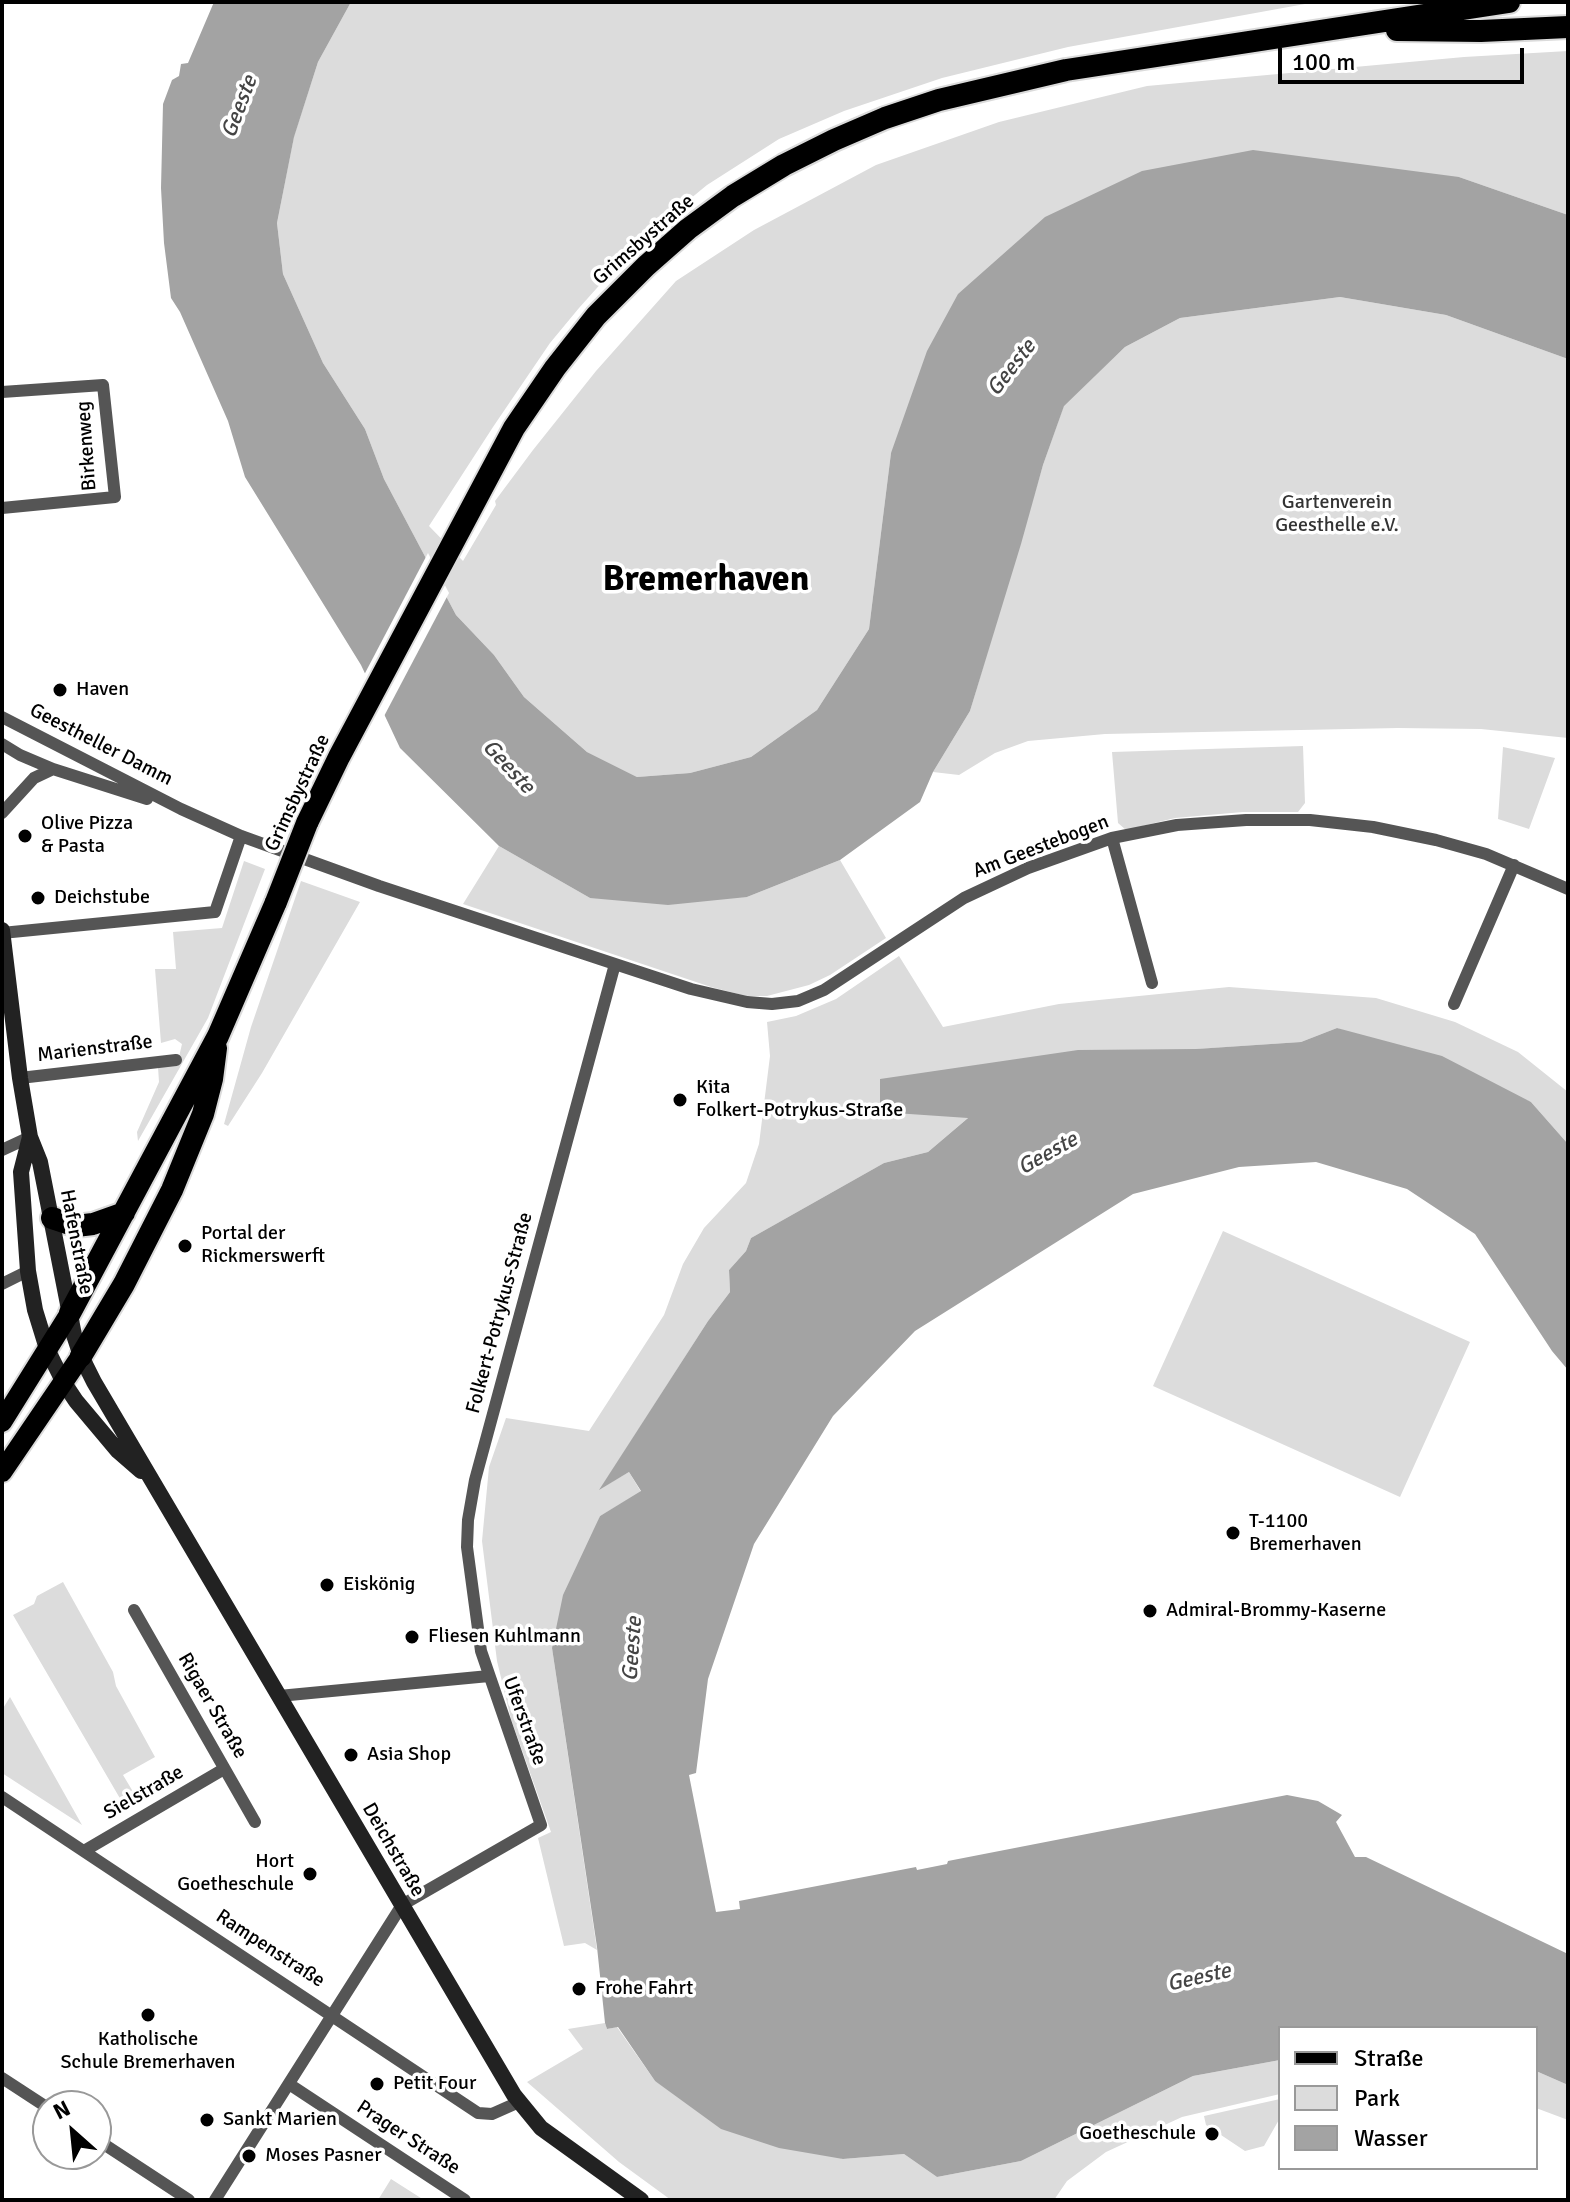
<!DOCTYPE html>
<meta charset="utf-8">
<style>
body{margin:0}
#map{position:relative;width:1570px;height:2202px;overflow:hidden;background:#fff;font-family:Signika,sans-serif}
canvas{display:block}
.frame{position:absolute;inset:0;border:4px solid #000;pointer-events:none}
.legend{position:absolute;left:1278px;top:2026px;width:260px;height:144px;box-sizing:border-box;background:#fff;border:2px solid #999;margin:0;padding:10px 14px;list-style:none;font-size:24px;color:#000}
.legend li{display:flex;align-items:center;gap:16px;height:40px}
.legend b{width:40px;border:2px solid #999}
.north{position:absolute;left:32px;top:2090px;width:80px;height:80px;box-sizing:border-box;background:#fff;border:2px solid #999;border-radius:50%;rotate:333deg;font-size:22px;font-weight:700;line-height:32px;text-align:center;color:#000}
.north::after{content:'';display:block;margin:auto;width:28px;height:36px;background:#000;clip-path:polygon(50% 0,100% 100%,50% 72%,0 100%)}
.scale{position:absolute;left:1278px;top:48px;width:246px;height:36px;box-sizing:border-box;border:4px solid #000;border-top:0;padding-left:10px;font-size:24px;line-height:28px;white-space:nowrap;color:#000;-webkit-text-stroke:6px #fff;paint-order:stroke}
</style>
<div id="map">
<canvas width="1570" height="2202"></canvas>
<div class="frame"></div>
<ul class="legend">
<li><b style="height:10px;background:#000"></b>Straße</li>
<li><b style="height:22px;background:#dcdcdc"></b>Park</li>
<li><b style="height:22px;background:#a3a3a3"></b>Wasser</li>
</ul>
<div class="north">N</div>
<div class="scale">100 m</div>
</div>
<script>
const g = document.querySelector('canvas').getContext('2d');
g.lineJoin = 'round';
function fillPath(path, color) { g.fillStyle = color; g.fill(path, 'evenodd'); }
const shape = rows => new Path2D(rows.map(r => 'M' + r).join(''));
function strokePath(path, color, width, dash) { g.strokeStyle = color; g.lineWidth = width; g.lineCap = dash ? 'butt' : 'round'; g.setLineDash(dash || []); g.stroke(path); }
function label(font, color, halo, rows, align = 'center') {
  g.font = font + ' Signika,sans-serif'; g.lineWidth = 7; g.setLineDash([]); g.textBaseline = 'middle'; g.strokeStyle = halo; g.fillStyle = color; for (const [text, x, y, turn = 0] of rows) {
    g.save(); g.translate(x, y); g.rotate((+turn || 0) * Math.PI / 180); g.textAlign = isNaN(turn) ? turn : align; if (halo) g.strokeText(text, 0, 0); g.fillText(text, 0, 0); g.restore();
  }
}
fillPath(shape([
 [351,2,1316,2,1068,47,942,78,844,111,779,139,707,185,639,241,579,308,550,343,493,427,429,526,463,561,496,505,495,501,533,450,596,371,676,281,754,230,876,165,999,122,1147,86,1464,57,1568,51,1568,215,1459,177,891,453,869,629,817,710,751,757,690,773,637,777,587,752,524,697,494,655,456,615,384,479,365,429,323,363,283,274,277,223,294,136,318,62],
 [1340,297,1446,315,1568,359,1568,738,1481,729,1398,728,1105,734,1028,741,995,753,959,775,933,772,970,711,1043,465,1064,405,1125,347,1180,318],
 [1303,746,1305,803,1298,812,1243,812,1175,818,1126,830,1118,823,1112,752],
 [1503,747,1555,758,1529,829,1498,819],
 [499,846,590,898,747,897,840,860,886,938,830,975,809,985,767,996,746,996,711,987,463,904],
 [244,861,265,869,208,1018,138,1141,137,1132,159,1082,158,1067,178,1061,182,1044,175,1039,161,1043,155,969,176,969,173,932,222,928],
 [301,881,360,902,262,1073,228,1126,224,1124,251,1027],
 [899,956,943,1027,1059,1004,1229,987,1376,998,1455,1022,1518,1052,1568,1092,1568,1144,1531,1102,1337,1028,1301,1042,1197,1049,969,1117,928,1152,884,1163,751,1238,746,1251,729,1270,730,1292,708,1321,601,1488,629,1472,641,1492,600,1516,552,1648,597,1950,585,1943,564,1946,538,1838,551,1832,511,1719,497,1661,482,1541,489,1467,506,1418,589,1431,664,1315,683,1264,704,1228,746,1183,759,1144,770,1056,767,1022,796,1016,836,999],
 [1223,1231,1470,1342,1400,1497,1153,1386],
 [63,1582,113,1672,116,1686,155,1757,123,1775,138,1800,125,1807,13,1615,34,1604,37,1596],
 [10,1697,82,1825,2,1773,2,1710],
 [605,2023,607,2029,617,2027,655,2081,843,2159,904,2154,937,2177,1021,2161,1193,2076,1280,2060,1280,2094,1182,2117,1106,2152,1067,2181,1054,2200,671,2200,619,2162,527,2082,583,2049,568,2029],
 [1536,2071,1568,2085,1568,2120,1536,2108],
 [1280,2099,1280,2118,1264,2146,1245,2151,1206,2125,1204,2116],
 [391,2179,424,2200,378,2200]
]), '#dcdcdc');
fillPath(shape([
 [214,2,351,2,318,62,294,137,277,223,283,274,323,363,365,429,384,479,456,615,494,655,524,697,587,752,637,777,690,773,751,757,817,710,869,629,891,453,927,351,958,294,1045,217,1142,171,1253,150,1459,177,1568,215,1568,359,1446,315,1340,297,1180,318,1125,347,1064,406,1043,465,1021,544,970,711,933,772,920,802,840,860,747,897,668,905,590,898,499,846,400,748,361,665,245,477,228,421,180,312,171,298,164,243,161,188,163,104,172,80,179,76,181,64,188,63],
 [1337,1028,1442,1056,1531,1102,1568,1144,1568,1370,1552,1351,1475,1234,1407,1189,1316,1162,1239,1167,1133,1194,915,1331,833,1416,754,1544,708,1679,696,1773,689,1775,716,1912,740,1909,739,1901,916,1867,917,1870,947,1864,948,1861,1287,1795,1318,1801,1342,1815,1336,1822,1355,1857,1366,1857,1568,1954,1568,2085,1536,2071,1536,2028,1280,2028,1280,2060,1193,2076,1021,2161,937,2177,904,2154,843,2159,779,2148,721,2129,655,2081,618,2027,607,2029,605,2023,597,1947,552,1648,563,1595,600,1516,641,1491,629,1472,599,1490,708,1321,730,1292,729,1270,746,1251,751,1238,884,1163,928,1152,968,1118,880,1112,880,1079,1078,1050,1196,1049,1301,1042]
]), '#a3a3a3');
fillPath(shape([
 [428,553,449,593,382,720,363,677]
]), '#fff');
const primary = shape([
 [2,1422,70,1313],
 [2,1472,81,1356]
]);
const trunk = shape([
 [1397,30,1481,31,1568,27],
 [307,823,339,757,514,428,555,368,596,316,646,266,688,229,733,196,784,165,834,140,885,118,939,100,1066,70,1509,2],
 [52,1218,76,1226,93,1224,124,1213],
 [70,1313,218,1036,276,902],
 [81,1356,124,1284,172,1190,203,1114,212,1079,216,1048]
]);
strokePath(primary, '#dbdbdb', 24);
strokePath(trunk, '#dbdbdb', 26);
strokePath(shape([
 [2,392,103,385,115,497,2,508],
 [2,717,181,809,241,836,379,886,615,964,691,989,747,1002,772,1004,798,1001,824,990,964,898,1028,868,1112,838,1177,825,1246,820,1310,820,1373,827,1436,840,1486,854,1568,889],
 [2,744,20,755,53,769,147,799],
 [2,813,34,778,53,769],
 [1112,838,1152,983],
 [2,933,215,912,241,836],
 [1454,1004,1514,865],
 [20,1078,176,1060],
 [2,1150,30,1137],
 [2,1284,28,1271],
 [134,1610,255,1822],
 [279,1696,489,1676],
 [2,1797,478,2113,492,2114,519,2102],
 [84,1851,224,1769],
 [2,2078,48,2108],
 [289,2084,465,2200],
 [96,2139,189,2200],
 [215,2200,402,1905,541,1825,481,1651,467,1547,468,1520,475,1480,615,964]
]), '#555', 12);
strokePath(shape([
 [2,930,20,1078,30,1137,40,1162,74,1335,81,1356,94,1382,514,2095,541,2128,641,2200],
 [30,1137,21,1172,28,1271,35,1310,47,1349,64,1383,76,1401,118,1451,141,1471]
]), '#222', 16);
strokePath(primary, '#000', 20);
strokePath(trunk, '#000', 22);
const trunkBridge = shape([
 [276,902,307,823]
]);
strokePath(trunkBridge, '#dbdbdb', 26, []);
strokePath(trunkBridge, '#000', 22);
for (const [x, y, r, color] of [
 [60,690,8,"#000"],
 [25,836,8,"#000"],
 [38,898,8,"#000"],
 [680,1100,8,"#000"],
 [185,1246,8,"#000"],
 [1233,1533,8,"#000"],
 [327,1585,8,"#000"],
 [1150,1611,8,"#000"],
 [412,1637,8,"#000"],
 [351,1755,8,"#000"],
 [310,1874,8,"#000"],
 [579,1989,8,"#000"],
 [148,2015,8,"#000"],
 [377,2084,8,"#000"],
 [207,2120,8,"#000"],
 [1212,2134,8,"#000"],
 [249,2156,8,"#000"]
]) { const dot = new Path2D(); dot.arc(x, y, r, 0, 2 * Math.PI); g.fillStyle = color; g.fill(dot); strokePath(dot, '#fff', 3); }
label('20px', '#000', '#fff', [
 ["Grimsbystraße",644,240,-41],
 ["Birkenweg",87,446,-94],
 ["Geestheller Damm",101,745,27],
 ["Grimsbystraße",298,793,-65],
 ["Am Geestebogen",1041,847,-21],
 ["Marienstraße",95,1049,-7],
 ["Hafenstraße",76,1242,79],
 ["Folkert-Potrykus-Straße",500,1313,-75],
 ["Rigaer Straße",212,1706,60],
 ["Uferstraße",524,1721,70],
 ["Sielstraße",144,1793,-30],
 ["Deichstraße",393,1850,60],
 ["Rampenstraße",270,1949,33],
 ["Prager Straße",408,2138,33]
]);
label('20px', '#333', '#fff', [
 ["Gartenverein",1337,503],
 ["Geesthelle e.V.",1337,526]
]);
label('20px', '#000', '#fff', [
 ["Haven",76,690],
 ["Olive Pizza",41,824],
 ["& Pasta",41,847],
 ["Deichstube",54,898],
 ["Kita",696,1088],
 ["Folkert-Potrykus-Straße",696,1111],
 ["Portal der",201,1234],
 ["Rickmerswerft",201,1257],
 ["T-1100",1249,1522],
 ["Bremerhaven",1249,1545],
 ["Eiskönig",343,1585],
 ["Admiral-Brommy-Kaserne",1166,1611],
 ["Fliesen Kuhlmann",428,1637],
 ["Asia Shop",367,1755],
 ["Hort",294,1862,"right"],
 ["Goetheschule",294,1885,"right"],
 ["Frohe Fahrt",595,1989],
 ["Katholische",148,2040,"center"],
 ["Schule Bremerhaven",148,2063,"center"],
 ["Petit Four",393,2084],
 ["Sankt Marien",223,2120],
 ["Goetheschule",1196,2134,"right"],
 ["Moses Pasner",265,2156]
], 'left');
label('italic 22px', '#444', '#fff', [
 ["Geeste",240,107,-69],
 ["Geeste",1012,368,-52],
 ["Geeste",508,767,47],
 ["Geeste",1048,1154,-29],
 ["Geeste",633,1649,-86],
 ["Geeste",1199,1978,-13]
]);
label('bold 36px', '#000', '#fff', [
 ["Bremerhaven",706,581]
]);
</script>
